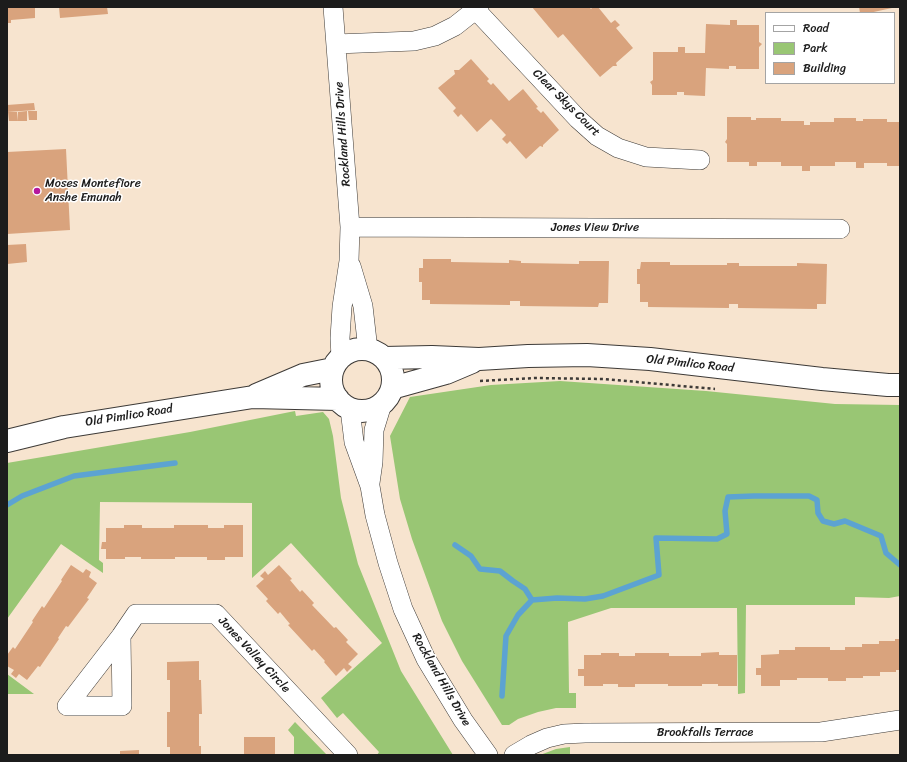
<!DOCTYPE html>
<style>
body{margin:0}
#map{position:relative;width:907px;height:762px;overflow:hidden;background:#f7e4cf;font-family:Sriracha,sans-serif}
canvas{display:block}
.frame{position:absolute;inset:0;border:8px solid #1c1c1c;pointer-events:none}
.legend{position:absolute;left:765px;top:12px;width:130px;height:72px;box-sizing:border-box;background:#fff;border:1px solid #a4a4a4;margin:0;padding:5px 7px;list-style:none;font-size:12px;color:#1c1c1c}
.legend li{display:flex;align-items:center;gap:8px;height:20px}
.legend b{width:20px;border:1px solid #a4a4a4}
</style>
<div id="map">
<canvas width="907" height="762"></canvas>
<div class="frame"></div>
<ul class="legend">
<li><b style="height:5px;background:#fff"></b>Road</li>
<li><b style="height:11px;background:#99c674"></b>Park</li>
<li><b style="height:11px;background:#d9a37d"></b>Building</li>
</ul>
</div>
<script>
const g = document.querySelector('canvas').getContext('2d');
g.lineJoin = 'round';
function fillPath(path, color) { g.fillStyle = color; g.fill(path, 'evenodd'); }
const shape = rows => new Path2D(rows.map(r => 'M' + r).join(''));
function strokePath(path, color, width, dash) { g.strokeStyle = color; g.lineWidth = width; g.lineCap = dash ? 'butt' : 'round'; g.setLineDash(dash || []); g.stroke(path); }
function label(font, color, halo, rows, align = 'center') {
  g.font = font + ' Sriracha,sans-serif'; g.lineWidth = 3; g.setLineDash([]); g.textBaseline = 'middle'; g.strokeStyle = halo; g.fillStyle = color; for (const [text, x, y, turn = 0] of rows) {
    g.save(); g.translate(x, y); g.rotate((+turn || 0) * Math.PI / 180); g.textAlign = isNaN(turn) ? turn : align; if (halo) g.strokeText(text, 0, 0); g.fillText(text, 0, 0); g.restore();
  }
}
fillPath(shape([
 [560,381,706,391,835,404,900,405,900,596,889,598,855,597,855,605,746,605,745,693,738,694,737,608,611,608,568,622,569,693,576,693,576,708,556,708,538,712,518,719,509,725,502,725,462,661,442,621,412,539,400,499,390,436,410,397,491,385],
 [295,411,296,416,323,412,329,419,333,436,341,498,358,564,401,671,453,755,377,755,379,752,343,713,337,718,321,698,382,643,291,543,252,578,252,503,100,502,99,560,103,563,103,573,61,544,7,619,7,463,190,432],
 [7,674,34,694,7,694],
 [295,722,327,755,294,755,294,737,288,730],
 [570,747,570,755,540,755,556,749]
]), '#99c674');
strokePath(shape([
 [7,505,22,496,74,476,175,463],
 [455,545,471,556,480,569,500,571,513,581,525,589,532,600],
 [502,696,506,636,518,615,532,600,557,598,585,599,603,596,659,575,656,538,717,539,727,534,725,511,728,497,754,496,809,496,817,500,818,513,823,521,834,524,845,521,881,536,886,553,900,565]
]), '#5ca3d2', 5.5);
fillPath(shape([
 [7,7,35,7,35,18,11,20,11,23,7,23],
 [59,7,107,7,108,14,60,18],
 [532,7,589,7,591,9,593,7,598,7,611,23,615,20,620,25,616,28,633,48,616,63,617,66,613,66,600,77,563,34,558,38],
 [859,7,892,7,892,8,869,13,860,13],
 [730,20,737,20,737,25,759,25,759,42,762,44,759,47,759,69,736,69,736,66,729,66,729,69,706,68,705,96,684,95,684,92,677,92,677,95,652,95,652,85,650,82,653,80,653,52,678,52,678,47,685,47,685,53,705,53,706,24,730,25],
 [471,59,489,79,487,81,491,85,493,83,509,101,523,89,538,107,536,108,541,113,543,111,559,130,543,145,543,147,540,146,526,159,510,141,507,144,502,139,506,135,491,119,477,132,461,114,458,117,453,111,456,108,438,88,455,74,454,70,459,70],
 [34,103,35,110,7,112,7,105],
 [27,111,27,121,18,121,18,112],
 [28,111,37,111,37,120,29,120],
 [8,112,17,112,18,121,9,121],
 [727,117,751,117,751,120,756,120,756,118,781,118,781,121,804,121,804,125,810,125,810,122,834,122,834,118,856,118,856,121,863,121,863,119,887,119,887,122,900,122,900,166,887,166,887,163,864,163,864,168,856,168,856,162,835,162,835,166,810,166,810,171,802,171,802,166,781,166,781,162,757,162,757,166,749,166,749,162,727,162,727,144,725,142,727,139],
 [66,149,70,230,7,234,7,152],
 [26,244,27,262,7,264,7,245],
 [423,259,451,259,451,262,509,263,509,260,521,261,521,263,579,264,579,261,609,261,608,303,599,303,598,307,520,306,520,301,510,301,510,305,430,304,430,300,422,300,422,282,419,282,419,268,423,268],
 [641,262,670,262,670,265,727,265,727,263,739,263,739,266,797,266,797,263,827,264,826,304,817,304,817,309,738,308,738,304,729,304,729,308,648,307,648,302,640,302,640,284,637,284,637,269,640,269],
 [124,525,142,525,142,528,174,528,174,525,208,525,208,528,224,528,224,525,243,525,243,557,225,557,225,560,207,560,207,557,175,557,175,559,141,559,141,557,125,557,125,559,106,559,106,549,101,549,102,542,106,542,106,528,124,528],
 [71,565,83,573,86,569,91,572,89,577,97,583,87,598,89,599,68,627,66,626,58,638,59,639,40,667,38,666,27,680,19,674,16,678,11,674,14,670,7,666,7,655,13,647,15,649,33,622,32,621,42,606,44,608,62,581,61,580],
 [279,565,292,579,290,580,300,592,302,590,314,603,312,605,334,628,336,627,348,640,346,642,358,654,348,664,352,667,347,672,344,668,336,676,324,662,325,661,314,649,312,651,288,625,290,624,280,612,278,614,266,601,268,599,256,586,264,579,260,576,265,571,268,575],
 [895,639,900,639,900,670,896,670,896,672,880,672,880,676,863,676,863,678,846,678,846,681,828,681,828,678,797,678,797,680,780,680,780,686,761,686,761,675,756,675,756,668,761,668,761,655,779,654,779,650,795,650,795,647,830,647,830,650,845,650,845,647,862,647,862,644,879,644,879,641,895,641],
 [719,652,719,655,737,655,737,686,718,686,718,684,702,684,702,686,668,686,668,684,635,684,635,687,618,687,618,684,603,684,603,686,584,686,584,676,578,676,578,669,584,669,584,655,601,655,601,653,619,653,619,656,635,656,635,653,669,653,669,656,701,656,701,653],
 [199,661,199,680,201,680,202,714,199,714,199,746,201,746,201,755,170,755,170,747,167,747,167,712,170,712,170,680,167,680,167,662],
 [244,737,275,737,275,755,244,755],
 [139,750,139,755,120,755,120,751]
]), '#d9a37d');
const minor = shape([
 [333,7,350,227,349,261,342,307,340,338,341,357],
 [476,10,578,119,597,136,618,148,646,157,700,160],
 [336,44,414,41,435,36,455,26,479,7],
 [350,227,840,229],
 [351,266,363,306,368,350],
 [350,409,354,442,370,486,375,515,388,563,403,609,426,659,463,720,488,755],
 [370,483,373,462,374,430,382,404],
 [121,636,122,706,67,706,121,636,136,614,216,614,348,755],
 [514,755,531,745,547,738,564,734,585,733,821,732,900,720]
]);
const tertiary = shape([
 '331 380a31 31 0 1 1 62 0a31 31 0 1 1-62 0Z',
 [384,358,432,357,479,359,528,356,587,355,650,359,822,379,888,385,900,385],
 [392,388,446,373,472,362],
 [256,395,303,375,333,369],
 [7,441,64,427,253,397,338,399]
]);
strokePath(minor, '#3d3a37', 20);
strokePath(tertiary, '#3d3a37', 24);
strokePath(shape([
 [480,381,535,378,604,379,715,389]
]), '#3d3a37', 2.5, [3, 3]);
strokePath(minor, '#fff', 19);
strokePath(tertiary, '#fff', 22);
for (const [x, y, r, color] of [
 [37,191,4,"#b5179e"]
]) { const dot = new Path2D(); dot.arc(x, y, r, 0, 2 * Math.PI); g.fillStyle = color; g.fill(dot); strokePath(dot, '#fff', 1.5); }
label('12px', '#1c1c1c', '#fff', [
 ["Clear Skys Court",566,103,45],
 ["Rockland Hills Drive",343,134,-94],
 ["Jones View Drive",595,228],
 ["Old Pimlico Road",690,364,6],
 ["Old Pimlico Road",129,416,-9],
 ["Jones Valley Circle",254,655,47],
 ["Rockland Hills Drive",441,680,60],
 ["Brookfalls Terrace",705,733]
]);
label('12px', '#1c1c1c', '#fff', [
 ["Moses Montefiore",45,184],
 ["Anshe Emunah",45,198]
], 'left');
</script>
